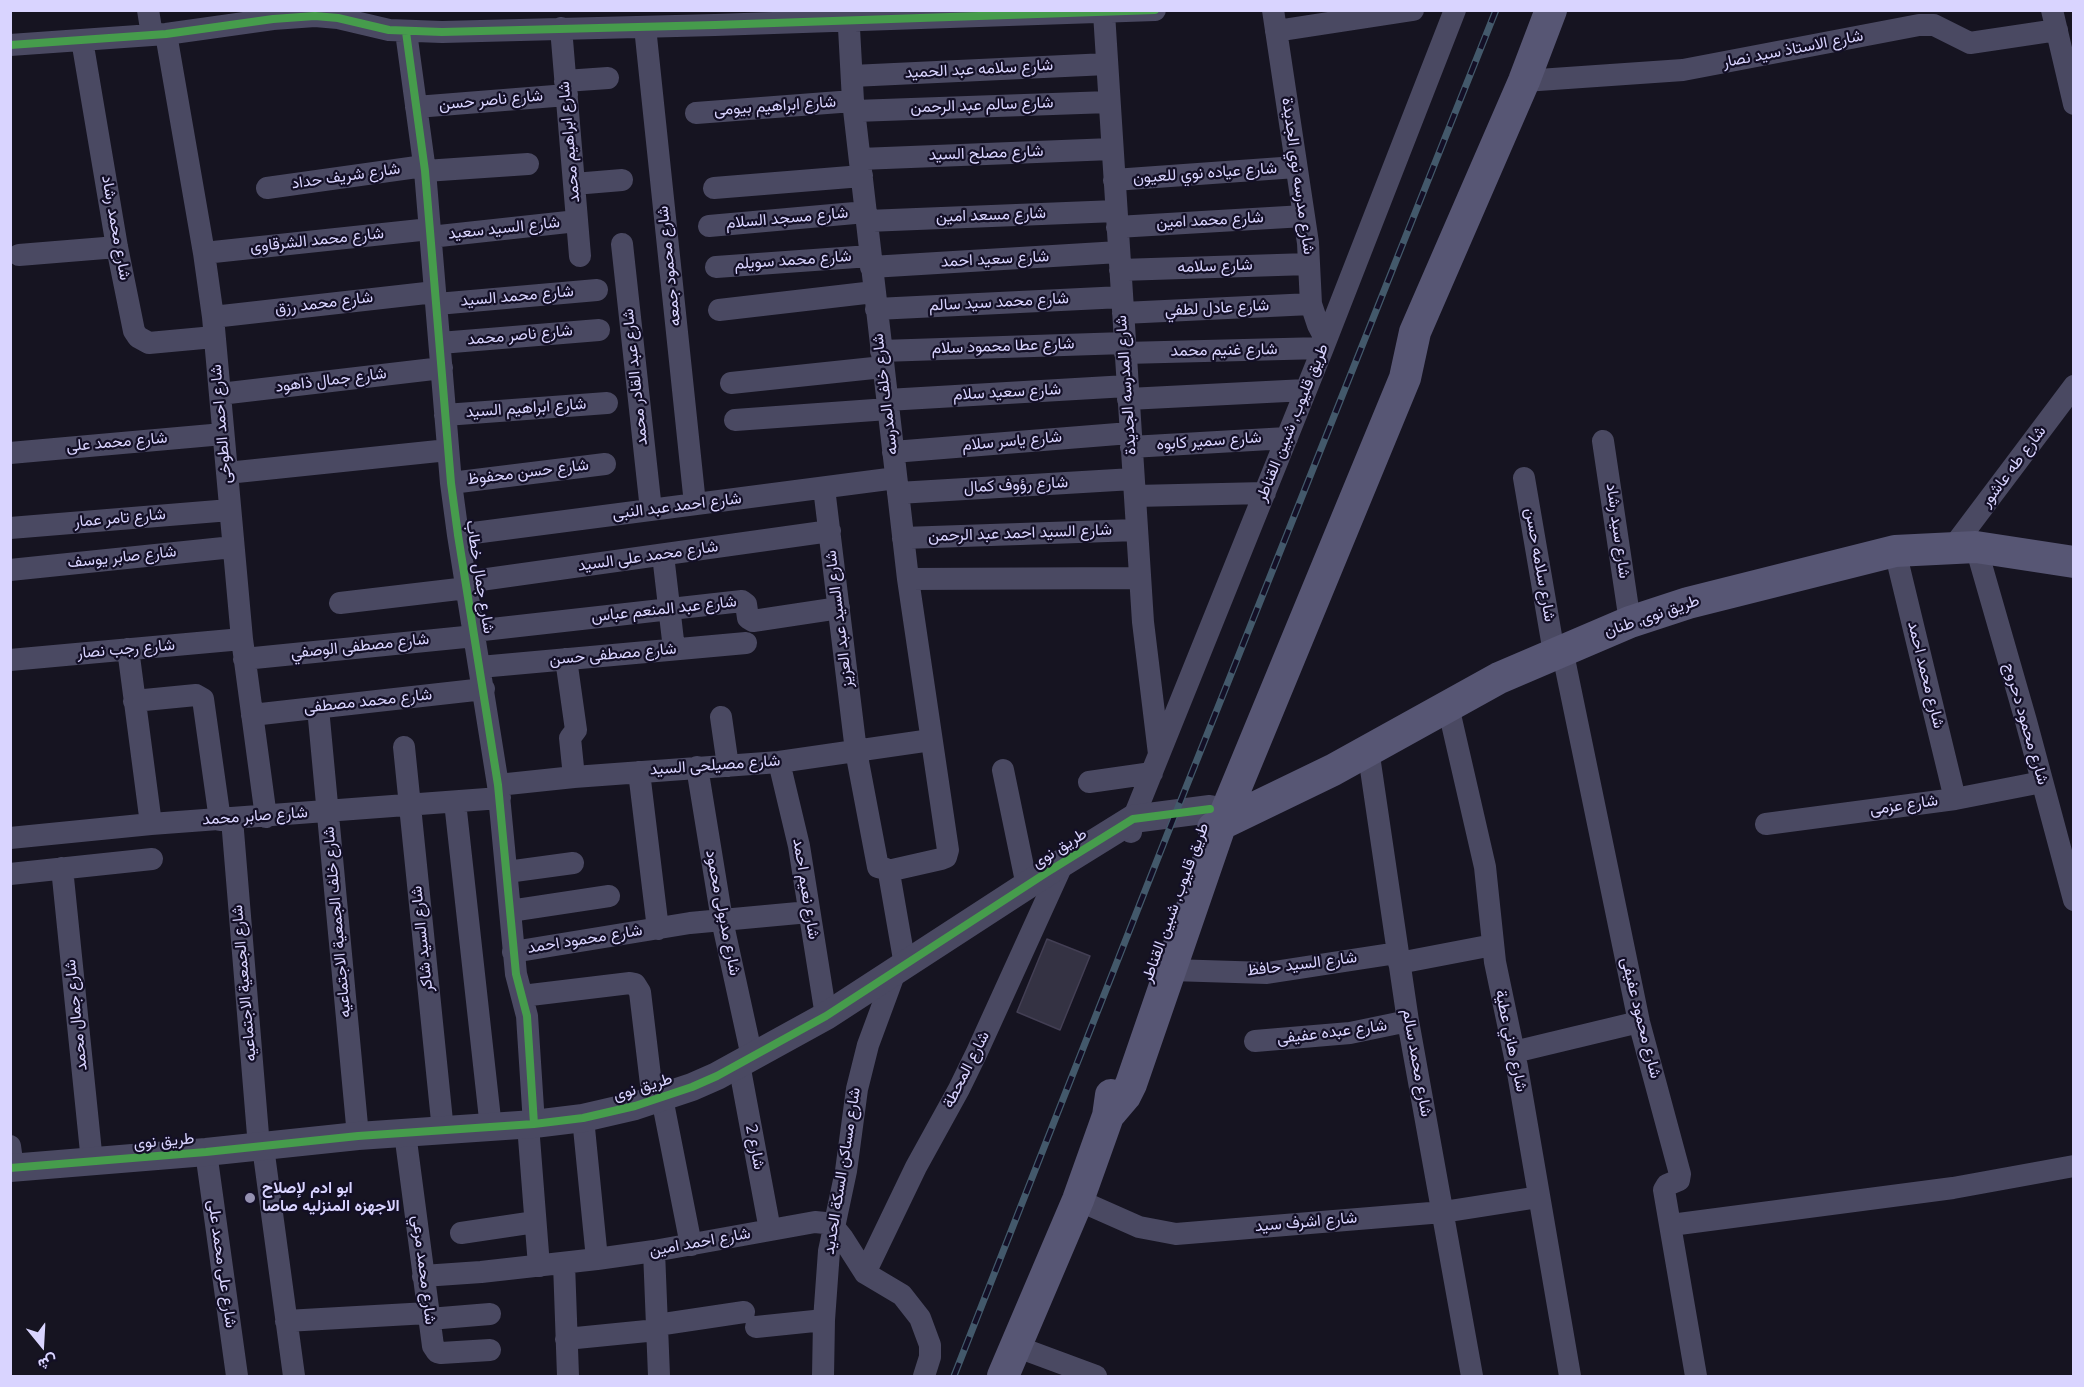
<!DOCTYPE html>
<meta charset="utf-8">
<style>
body{margin:0}
#map{position:relative;width:2084px;height:1387px;overflow:hidden;background:#161421;font-family:"Nunito Sans",Vazirmatn,sans-serif}
canvas{display:block}
.frame{position:absolute;inset:0;border:12px solid #d9d4ff;pointer-events:none}
.north{position:absolute;left:12px;top:1315px;width:60px;height:60px;-webkit-text-stroke:4px #130f26;paint-order:stroke;rotate:162deg;font-size:16px;font-weight:700;line-height:24px;text-align:center;color:#d9d4ff}
.north::after{content:'';display:block;margin:auto;width:21px;height:27px;background:#d9d4ff;clip-path:polygon(50% 0,100% 100%,50% 72%,0 100%)}
</style>
<div id="map">
<canvas width="2084" height="1387"></canvas>
<div class="frame"></div>
<div class="north">ش</div>
</div>
<script>
const g = document.querySelector('canvas').getContext('2d');
g.lineJoin = 'round';
function fillPath(path, color) { g.fillStyle = color; g.fill(path, 'evenodd'); }
const shape = rows => new Path2D(rows.map(r => 'M' + r).join(''));
function strokePath(path, color, width, dash) { g.strokeStyle = color; g.lineWidth = width; g.lineCap = dash ? 'butt' : 'round'; g.setLineDash(dash || []); g.stroke(path); }
function label(font, color, halo, rows, align = 'center') {
  g.font = font + ' "Nunito Sans",Vazirmatn,sans-serif'; g.lineWidth = 4.5; g.setLineDash([]); g.textBaseline = 'middle'; g.strokeStyle = halo; g.fillStyle = color; for (const [text, x, y, turn = 0] of rows) {
    g.save(); g.translate(x, y); g.rotate((+turn || 0) * Math.PI / 180); g.textAlign = isNaN(turn) ? turn : align; if (halo) g.strokeText(text, 0, 0); g.fillText(text, 0, 0); g.restore();
  }
}
const building = shape([
 [1047,939,1090,956,1060,1030,1017,1012,1047,939]
]);
fillPath(building, '#343243');
strokePath(building, '#433f54', 1.5);
strokePath(shape([
 [148,10,152,35],
 [848,10,853,101,908,579,948,850,946,857,941,859,888,871],
 [1273,10,1308,243,1311,304,1318,325,1326,340],
 [2052,10,2074,104],
 [1104,13,1143,622,1159,754],
 [645,27,695,504],
 [561,28,580,256],
 [1276,31,1413,10],
 [406,32,425,171,451,483,458,535,498,785,516,974,527,1016,534,1124],
 [166,34,204,253,213,317,242,639,266,817],
 [82,40,117,247,134,331,138,337,149,343,214,337],
 [10,45,166,34,273,19,315,16,338,18,389,30,442,32,715,25,1155,10],
 [852,76,1107,64],
 [565,81,608,78],
 [1524,81,1683,70,1919,25,1934,25,1970,43,2057,30],
 [416,107,567,95],
 [855,111,1109,102],
 [696,113,853,101],
 [860,159,1112,149],
 [425,171,528,164],
 [1114,180,1296,167],
 [574,184,622,180],
 [267,188,424,166],
 [714,188,862,176],
 [867,221,1116,211],
 [709,226,866,212],
 [1117,227,1304,216],
 [430,237,577,221],
 [622,244,651,510],
 [204,253,430,229],
 [19,255,117,247],
 [716,267,870,256],
 [871,267,1119,252],
 [1120,270,1309,264],
 [437,304,597,290],
 [876,309,1122,297],
 [719,310,874,292],
 [1123,313,1311,304],
 [213,317,435,292],
 [440,343,599,330],
 [881,351,1125,343],
 [1125,353,1323,348],
 [731,383,883,367],
 [220,394,442,368],
 [1128,399,1306,390],
 [887,400,1127,386],
 [445,415,607,403],
 [735,420,888,409],
 [1603,441,1630,622],
 [1131,447,1287,438],
 [893,452,1130,433],
 [10,453,223,434],
 [227,473,448,450],
 [1524,478,1554,653],
 [451,483,605,464],
 [824,488,856,751,878,867,886,869,889,873,905,965],
 [898,493,1133,479],
 [1135,496,1265,493],
 [10,528,230,510],
 [458,535,896,478],
 [903,538,1137,530],
 [1953,547,2074,386],
 [1976,547,2026,721,2074,900],
 [1895,551,1955,799],
 [663,555,674,649],
 [10,570,233,547],
 [908,579,1140,578],
 [466,582,830,531],
 [340,603,467,588],
 [474,631,742,601,746,604,748,618,753,621,839,608],
 [128,649,151,824],
 [1562,649,1639,1022,1680,1174,1679,1180,1667,1185,1664,1190,1696,1376],
 [244,659,475,636],
 [566,659,576,730,570,738,574,777],
 [10,660,242,639],
 [480,667,746,643],
 [134,701,196,695,203,699,220,820],
 [1448,706,1485,867,1495,962,1517,1067,1570,1376],
 [318,708,358,1136],
 [252,715,484,689],
 [721,717,728,766],
 [404,747,443,1131],
 [1368,749,1408,1021,1472,1376],
 [779,762,799,846,826,1016],
 [697,767,722,920,752,1057],
 [1003,770,1027,886],
 [639,772,658,929],
 [1089,782,1152,773],
 [498,785,574,777,779,762,931,740],
 [455,802,491,1128],
 [232,819,259,1147],
 [1766,824,1955,799,2042,782],
 [1131,832,1133,819,1323,348,1455,10],
 [10,838,151,824,500,798],
 [62,868,92,1162],
 [507,872,573,863],
 [10,874,152,859],
 [510,911,609,896],
 [513,952,690,923,809,912],
 [1399,963,1493,945],
 [1171,970,1267,973,1397,953],
 [522,996,630,983,635,984,640,992,653,1101],
 [1255,1041,1350,1033,1408,1021],
 [1514,1052,1639,1022],
 [739,1064,770,1230],
 [662,1098,691,1245],
 [583,1118,597,1259],
 [528,1125,539,1266],
 [405,1133,433,1346,437,1352,441,1353,490,1350],
 [10,1146,13,1168],
 [263,1147,294,1376],
 [206,1152,237,1376],
 [1078,1200,1139,1227,1176,1234,1443,1212,1539,1197],
 [1671,1225,1953,1188,2074,1166],
 [461,1233,535,1222],
 [654,1251,659,1376],
 [564,1263,568,1376],
 [865,1273,916,1167,959,1089,977,1052,1063,863],
 [423,1276,481,1272,597,1259,654,1251,815,1222,825,1223,834,1227,842,1237,865,1273,902,1295,920,1318,930,1345,930,1357,924,1376],
 [429,1319,490,1314],
 [286,1321,428,1313],
 [657,1325,744,1312],
 [756,1327,824,1320],
 [566,1339,657,1330],
 [1015,1346,1096,1376],
 [823,1376,824,1320,829,1251,846,1171,857,1089,868,1045,895,972]
]), '#4a4962', 22);
strokePath(shape([
 [10,1168,206,1152,358,1136,534,1124,583,1118,635,1106,692,1087,717,1076,826,1016,1046,873,1133,819,1210,809]
]), '#4a4962', 28);
strokePath(shape([
 [1213,828,1333,770,1499,678,1630,622,1688,603,1895,551,1976,547,2074,562],
 [1108,1116,1125,1096,1131,1084,1220,826,1405,378,1415,332,1524,81,1551,10],
 [1003,1376,1078,1200,1108,1116,1111,1095]
]), '#575674', 32);
const rail = shape([
 [954,1376,1167,835,1496,10]
]);
strokePath(rail, '#43596b', 7);
strokePath(rail, '#130f26', 4.5, [14]);
strokePath(shape([
 [406,32,425,171,451,483,458,535,498,785,516,974,527,1016,534,1124],
 [10,45,166,34,273,19,315,16,338,18,389,30,442,32,715,25,1155,10],
 [10,1168,206,1152,358,1136,534,1124,583,1118,635,1106,692,1087,717,1076,826,1016,1046,873,1133,819,1210,809]
]), '#469c4c', 8);
for (const [x, y, r, color] of [
 [250,1198,6,"#9591b1"]
]) { const dot = new Path2D(); dot.arc(x, y, r, 0, 2 * Math.PI); g.fillStyle = color; g.fill(dot); strokePath(dot, '#130f26', 2); }
label('16px', '#d9d4ff', '#130f26', [
 ["شارع الاستاذ سيد نصار",1793,50,-11],
 ["شارع سلامه عبد الحميد",979,70,-3],
 ["شارع ناصر حسن",491,101,-5],
 ["شارع سالم عبد الرحمن",982,106,-2],
 ["شارع ابراهيم بيومى",775,107,-4],
 ["شارع ابراهيم محمد",570,142,-95],
 ["شارع مصلح السيد",986,154,-2],
 ["شارع عياده نوي للعيون",1205,174,-4],
 ["شارع مدرسه نوي الجديدة",1297,176,82],
 ["شارع شريف حداد",346,177,-8],
 ["شارع مسعد امين",991,216,-2],
 ["شارع مسجد السلام",787,219,-5],
 ["شارع محمد امين",1210,221,-3],
 ["شارع محمد رشاد",115,228,80],
 ["شارع السيد سعيد",504,229,-6],
 ["شارع محمد الشرقاوى",317,241,-6],
 ["شارع سعيد احمد",995,260,-3],
 ["شارع محمد سويلم",793,261,-4],
 ["شارع محمود جمعه",670,266,-96],
 ["شارع سلامه",1215,267,-2],
 ["شارع محمد السيد",517,297,-5],
 ["شارع محمد سيد سالم",999,303,-3],
 ["شارع محمد رزق",324,304,-7],
 ["شارع عادل لطفي",1217,309,-3],
 ["شارع ناصر محمد",520,336,-5],
 ["شارع عطا محمود سلام",1003,347,-2],
 ["شارع غنيم محمد",1224,351,-1],
 ["شارع عبد القادر محمد",636,377,-96],
 ["شارع جمال ذاهود",331,381,-7],
 ["شارع المدرسه الجديدة",1127,385,-94],
 ["شارع سعيد سلام",1007,393,-3],
 ["شارع خلف المدرسه",886,394,-97],
 ["شارع ابراهيم السيد",526,409,-4],
 ["طريق قليوب, شبين القناطر",1293,423,-68],
 ["شارع احمد الطوخى",222,424,-95],
 ["شارع ياسر سلام",1012,442,-5],
 ["شارع سمير كابوه",1209,442,-4],
 ["شارع محمد على",117,443,-5],
 ["شارع طه عاشور",2014,467,-53],
 ["شارع حسن محفوظ",528,473,-7],
 ["شارع رؤوف كمال",1016,486,-3],
 ["شارع احمد عبد النبى",677,507,-7],
 ["شارع تامر عمار",120,519,-5],
 ["شارع سيد رشاد",1617,531,82],
 ["شارع السيد احمد عبد الرحمن",1020,534,-2],
 ["شارع محمد على السيد",648,557,-8],
 ["شارع صابر يوسف",122,558,-6],
 ["شارع سلامه حسن",1539,565,80],
 ["شارع جمال خطاب",479,577,81],
 ["شارع عبد المنعم عباس",664,610,-6],
 ["طريق نوى, طنان",1652,617,-19],
 ["شارع السيد عبد العزيز",840,619,-97],
 ["شارع مصطفى الوصفي",360,647,-6],
 ["شارع رجب نصار",126,650,-5],
 ["شارع مصطفى حسن",613,655,-5],
 ["شارع محمد احمد",1925,675,76],
 ["شارع محمد مصطفى",368,702,-6],
 ["شارع محمود دحروج",2025,724,74],
 ["شارع مصيلحى السيد",715,766,-4],
 ["شارع عزمى",1904,806,-8],
 ["شارع صابر محمد",255,817,-4],
 ["طريق نوى",1060,849,-32],
 ["شارع نعيم احمد",805,889,81],
 ["طريق قليوب, شبين القناطر",1176,903,-70],
 ["شارع مدبولى محمود",722,913,79],
 ["شارع خلف الجمعية الاجتماعيه",338,922,-95],
 ["شارع السيد شاكر",423,939,-96],
 ["شارع محمود احمد",585,940,-9],
 ["شارع السيد حافظ",1302,965,-7],
 ["شارع الجمعية الاجتماعيه",245,983,-95],
 ["شارع جمال محمد",77,1015,-96],
 ["شارع محمود عفيفى",1640,1018,76],
 ["شارع عبده عفيفى",1332,1033,-7],
 ["شارع هاني عطية",1510,1041,78],
 ["شارع محمد سالم",1416,1063,80],
 ["شارع المحطة",967,1070,-63],
 ["طريق نوى",643,1088,-17],
 ["طريق نوى",164,1142,-5],
 ["شارع 2",754,1147,79],
 ["شارع مساكن السكة الحديد",843,1171,-81],
 ["شارع اشرف سيد",1306,1223,-5],
 ["شارع احمد امين",700,1243,-10],
 ["شارع على محمد على",221,1264,82],
 ["شارع محمد مرعي",423,1270,83]
]);
label('bold 16px', '#d9d4ff', '#130f26', [
 ["ابو ادم لإصلاح",262,1189],
 ["الاجهزه المنزليه صاصا",262,1207]
], 'left');
</script>
